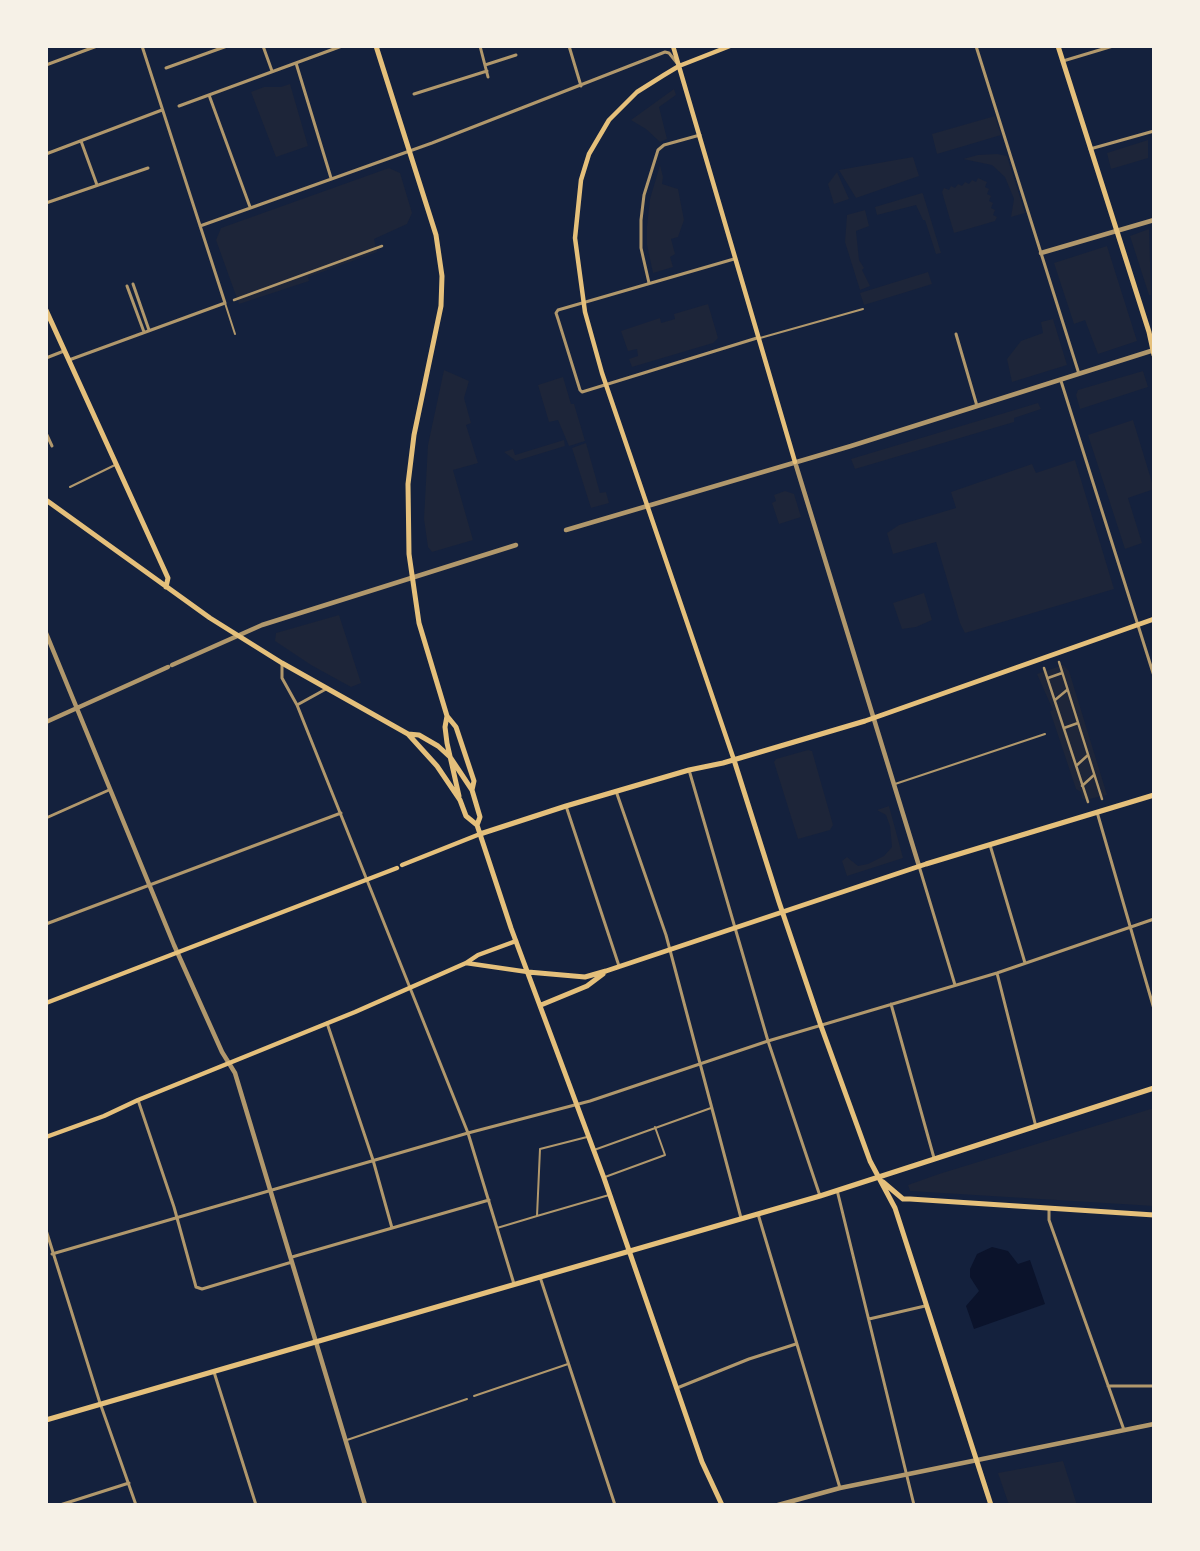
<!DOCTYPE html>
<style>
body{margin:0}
#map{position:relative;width:1200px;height:1551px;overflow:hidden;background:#14213d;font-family:Roboto,sans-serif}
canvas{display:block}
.frame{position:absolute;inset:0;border:48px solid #f6f1e7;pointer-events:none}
</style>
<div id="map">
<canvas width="1200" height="1551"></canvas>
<div class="frame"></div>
</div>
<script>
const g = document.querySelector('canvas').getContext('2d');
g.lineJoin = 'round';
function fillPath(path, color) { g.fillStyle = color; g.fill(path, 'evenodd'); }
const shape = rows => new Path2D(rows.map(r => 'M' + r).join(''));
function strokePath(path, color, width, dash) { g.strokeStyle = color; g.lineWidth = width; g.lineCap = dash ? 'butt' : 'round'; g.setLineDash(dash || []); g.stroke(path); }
fillPath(shape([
 [290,84,308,146,276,157,251,92,264,87,281,87],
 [674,89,676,95,659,107,667,139,660,142,646,129,631,120],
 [995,116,1001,135,937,154,932,134],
 [1148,140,1148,158,1111,169,1107,153],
 [997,154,1007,156,1025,213,1011,217,1014,199,1005,177,992,165,963,159,978,155],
 [913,157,919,176,856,198,839,170],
 [660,165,663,177,662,184,678,189,684,220,678,237,671,239,675,254,670,257,673,267,653,273,647,245,647,226,650,199],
 [389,168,400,173,412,213,407,224,374,239,377,252,308,277,309,281,239,304,216,240,221,228],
 [837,172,849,199,834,204,828,184],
 [978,178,987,182,985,187,989,189,987,194,991,196,989,201,993,203,991,208,995,210,993,215,997,217,995,221,954,233,942,192,944,188,949,190,951,186,955,188,958,184,962,186,965,182,969,184,972,180,976,182],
 [922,193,923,194,941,253,936,254,925,220,923,220,916,205,877,215,875,207],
 [865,210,869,226,856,231,859,260,864,268,862,270,870,286,860,290,845,242,847,215],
 [1149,229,1151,295,1149,295,1130,236],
 [1107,246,1137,341,1098,354,1085,320,1074,324,1054,263],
 [928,272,932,284,864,305,860,293],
 [708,304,718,338,713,343,632,367,629,359,638,356,637,349,628,351,621,331,660,318,661,323,675,319,674,314],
 [1053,319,1067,365,1012,382,1007,359,1021,341,1043,333,1041,322],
 [444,370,469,381,464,398,471,423,466,425,478,463,453,470,473,540,432,552,428,547,424,519,428,445],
 [1143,371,1148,387,1080,409,1076,395,1078,390],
 [563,377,571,404,574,404,585,441,569,446,558,420,549,422,538,385],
 [1038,403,1041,409,1014,418,1014,422,855,469,851,459],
 [1133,420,1154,489,1128,498,1142,543,1125,549,1088,435],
 [564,440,565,446,516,461,504,452,513,449,515,455],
 [586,443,600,493,606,492,609,503,591,508,572,448],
 [1075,460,1114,589,965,633,960,623,936,542,893,554,887,533,899,525,956,508,951,492,1032,464,1036,473],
 [785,491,794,494,801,517,779,524,772,503,776,501,774,495],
 [924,593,932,620,916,627,902,629,893,603],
 [339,615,361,683,351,687,311,665,275,641,276,633],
 [1063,665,1069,671,1107,795,1085,800,1082,798,1081,792,1076,789,1050,711,1053,710,1037,674],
 [808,750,812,751,833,825,830,830,798,839,774,762,776,759],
 [889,806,903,858,847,876,842,861,847,857,858,866,868,864,884,856,892,847,890,826,886,815,877,810],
 [1154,1108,1154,1206,910,1191,908,1185,939,1174],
 [1063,1461,1077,1505,1009,1505,998,1473]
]), '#1d2539');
fillPath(shape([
 [992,1247,1008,1251,1018,1264,1030,1260,1045,1304,974,1329,966,1306,979,1291,970,1277,970,1269,977,1254]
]), '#0b132b');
strokePath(shape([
 [225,303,235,334],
 [760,338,863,309],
 [70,487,115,465],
 [895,784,1045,734],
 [594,1150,711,1108],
 [605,1177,665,1155,655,1127],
 [537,1216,609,1195],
 [497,1228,537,1216,540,1149,587,1137],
 [474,1396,568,1364],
 [347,1440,467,1399]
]), '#b1986c', 2);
strokePath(shape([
 [234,300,382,246],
 [1059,662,1102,799],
 [1044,668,1088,802],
 [1048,678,1062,673],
 [1055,700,1067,690],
 [1064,728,1078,723],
 [1076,766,1088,755],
 [1082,786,1094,775]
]), '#b1986c', 2.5);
strokePath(shape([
 [263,46,272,71],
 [480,46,488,77],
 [569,46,581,86],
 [976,46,1079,374],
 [1063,61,1113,46],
 [296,63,331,178],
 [46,65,97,46],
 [485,65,516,55],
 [166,68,227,46],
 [414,94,487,71],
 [209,95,250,207],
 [179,106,342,46],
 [81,141,97,185],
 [1090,149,1154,131],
 [46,154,162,110],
 [46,203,148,168],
 [200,226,432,143,665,52,669,53,677,63],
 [734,259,558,310,556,313,558,319,580,390,582,392,757,338],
 [649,283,641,248,641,220,644,195,658,150,664,145,700,135],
 [133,284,149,330],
 [127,286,144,332],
 [956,334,977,406],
 [46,358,64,351],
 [69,360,225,303,142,46],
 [1061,381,1154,676],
 [46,433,52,446],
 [282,664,282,678,297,705,468,1133,514,1284],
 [297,705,326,689],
 [689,770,768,1041,820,1196],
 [616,791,666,935,741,1218],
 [566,806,619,966],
 [1097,812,1154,1009],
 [46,818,109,790],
 [990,845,1025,963],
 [919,866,955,985],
 [46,924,341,813],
 [997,973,1036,1127],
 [891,1004,934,1158],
 [327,1023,373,1160,392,1228],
 [138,1100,174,1207,196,1287,202,1289,292,1262],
 [837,1190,914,1505],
 [1049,1209,1049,1220,1124,1430],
 [758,1214,840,1488],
 [46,1230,100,1403,136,1505],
 [52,1254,468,1133,590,1101,768,1041,997,973,1154,919],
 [292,1257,489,1200],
 [540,1277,615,1505],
 [869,1319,925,1306],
 [214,1372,256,1505],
 [1108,1386,1154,1386],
 [677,1388,749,1359,796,1344],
 [60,1505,129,1483]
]), '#b1986c', 3);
strokePath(shape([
 [1041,253,1154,220],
 [795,462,919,866],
 [566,530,851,446,1154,350],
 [46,633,174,945,222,1052,235,1073,365,1505],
 [172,665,262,625,516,545],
 [46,722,168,667],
 [778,1505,840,1488,1154,1424]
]), '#b1986c', 4.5);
strokePath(shape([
 [673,46,795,462],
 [730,46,679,66,664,75,637,92,609,120,589,154,581,180,575,238,585,312,602,373,734,760],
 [402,865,480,834],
 [466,963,528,972],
 [46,1003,397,868],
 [46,1137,104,1116,138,1100,355,1012,466,963,478,955,516,941]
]), '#e5c07b', 4.5);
strokePath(shape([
 [376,46,436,235,442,276,441,306,414,435,408,484,409,554,419,623,447,716,456,727,474,781,472,790,480,817,477,825,511,928,604,1178,702,1462,722,1505],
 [1058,46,1149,332,1154,355],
 [46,310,168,578,166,587],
 [46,500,210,618,282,663,408,734,419,735,438,746,450,757,472,790],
 [447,716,445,727,447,743,459,796],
 [408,734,437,766,460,800,466,816,477,825],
 [734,760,779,902,821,1026,870,1161,895,1208,991,1505],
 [480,834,566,806,689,770,723,763,865,721,1154,619],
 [528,972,585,977,606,971,926,864,1154,795],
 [541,1005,587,986,603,974],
 [883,1182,903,1199,910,1199,1154,1215],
 [46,1420,820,1196,1154,1088]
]), '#e5c07b', 5);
</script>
